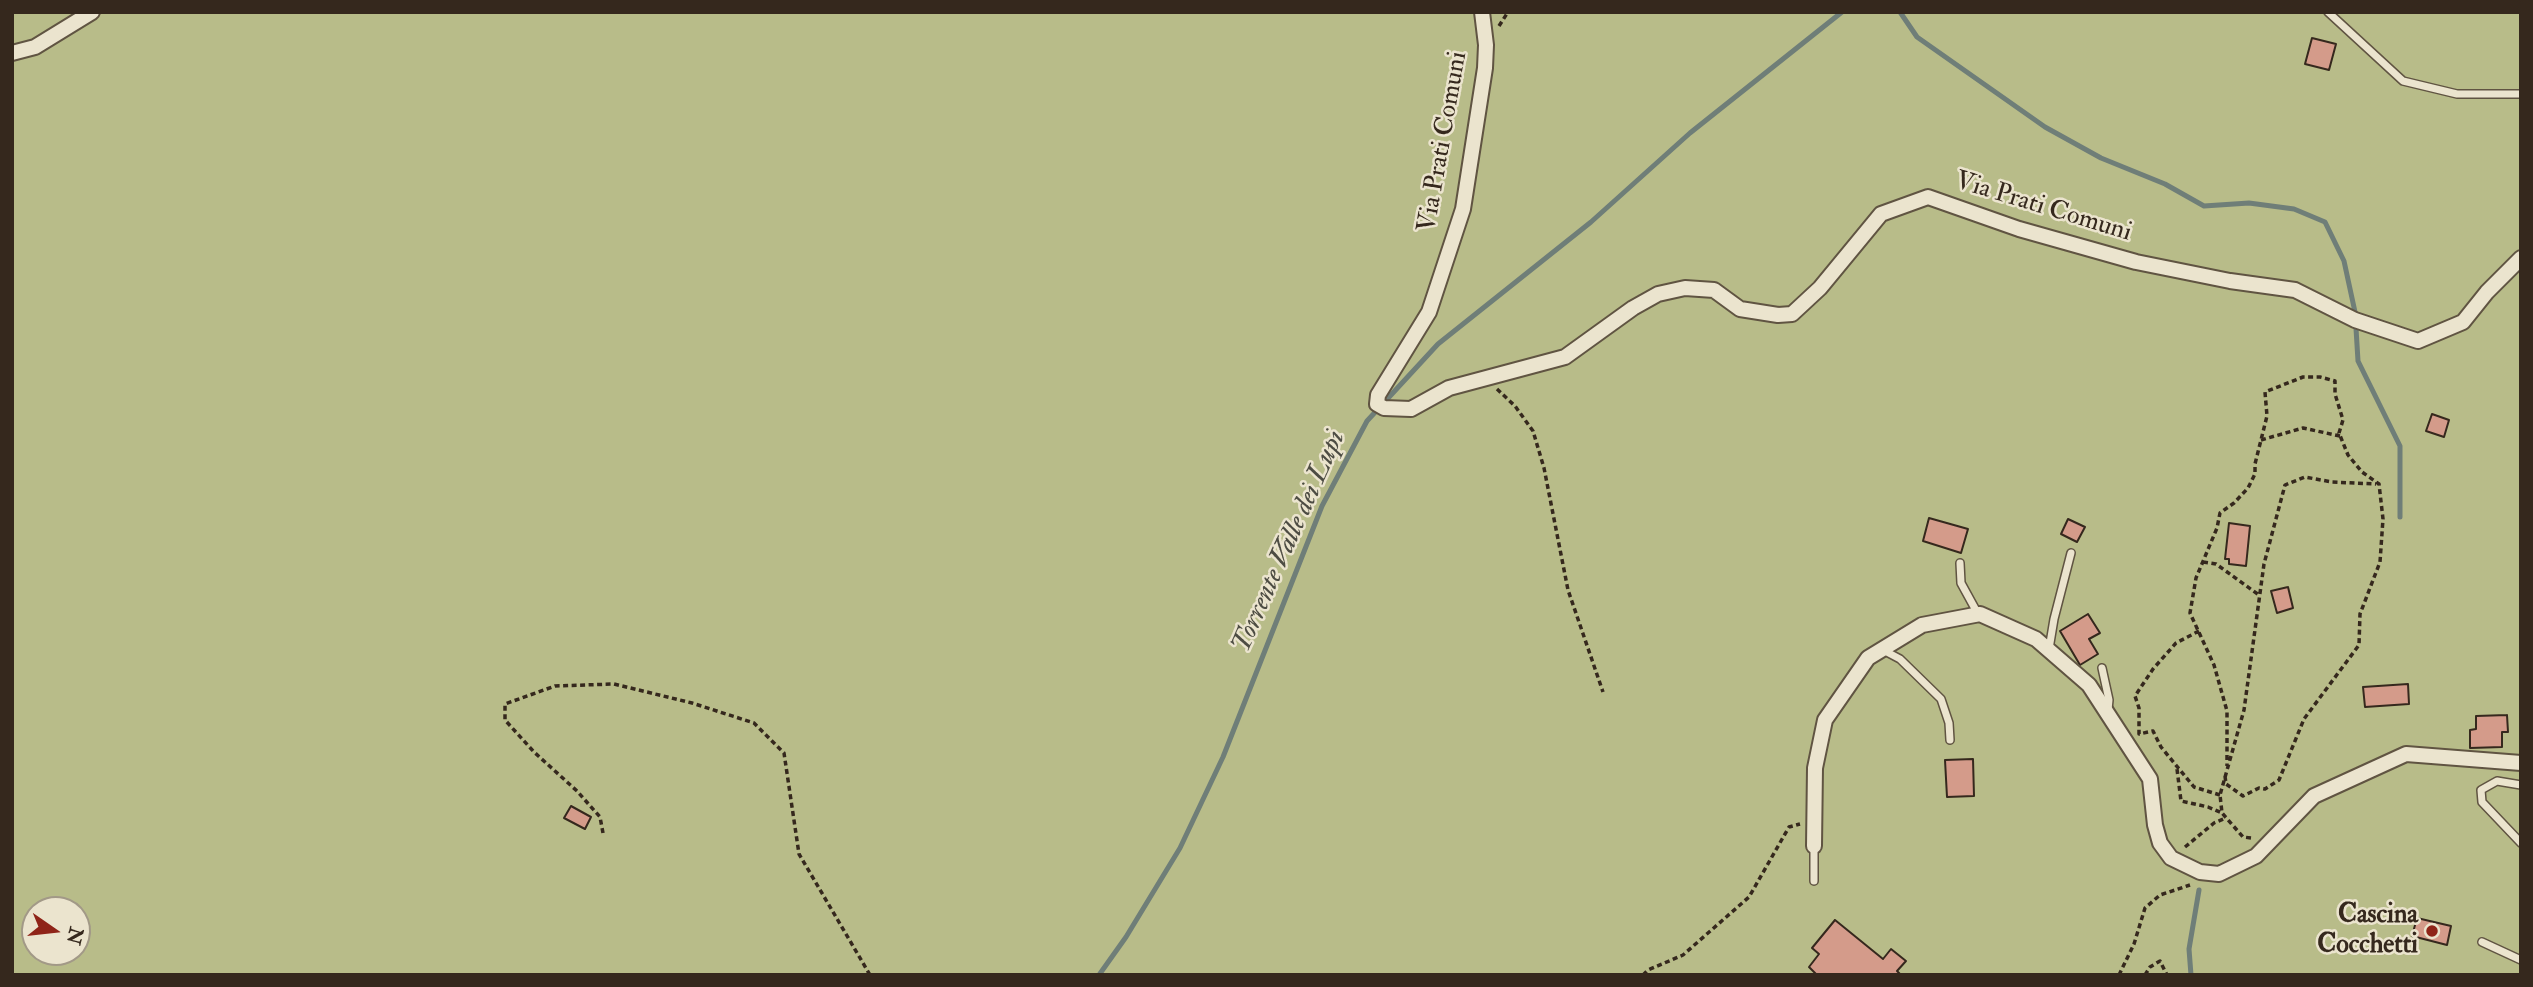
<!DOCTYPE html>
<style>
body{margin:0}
#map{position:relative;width:2533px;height:987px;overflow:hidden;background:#e0d6b3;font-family:"IM FELL Double Pica",serif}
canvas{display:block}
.frame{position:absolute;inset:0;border:14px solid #35281d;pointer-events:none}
.north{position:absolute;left:21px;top:896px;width:70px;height:70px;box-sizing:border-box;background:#ebe4ce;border:2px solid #a29987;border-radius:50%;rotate:104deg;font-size:19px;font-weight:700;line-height:28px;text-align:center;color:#35281d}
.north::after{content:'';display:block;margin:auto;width:24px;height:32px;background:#8f2418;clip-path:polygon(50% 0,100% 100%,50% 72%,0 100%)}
</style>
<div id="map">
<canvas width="2533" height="987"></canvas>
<div class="frame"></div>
<div class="north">N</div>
</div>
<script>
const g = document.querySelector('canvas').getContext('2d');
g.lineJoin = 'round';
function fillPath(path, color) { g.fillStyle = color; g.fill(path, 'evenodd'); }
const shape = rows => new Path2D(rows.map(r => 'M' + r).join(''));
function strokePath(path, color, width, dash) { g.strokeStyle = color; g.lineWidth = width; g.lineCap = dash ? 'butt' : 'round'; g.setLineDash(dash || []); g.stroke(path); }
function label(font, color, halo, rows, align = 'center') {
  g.font = font + ' "IM FELL Double Pica",serif'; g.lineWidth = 5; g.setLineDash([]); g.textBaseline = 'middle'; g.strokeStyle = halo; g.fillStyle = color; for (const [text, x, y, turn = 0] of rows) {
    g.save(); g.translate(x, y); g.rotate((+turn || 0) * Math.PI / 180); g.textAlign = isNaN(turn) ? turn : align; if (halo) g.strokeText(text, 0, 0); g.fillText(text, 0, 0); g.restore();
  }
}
fillPath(shape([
 [12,12,2521,12,2521,975,12,975],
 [35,910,77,910,77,952,35,952]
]), '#b8bc89');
strokePath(shape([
 [1900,12,1917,37,2045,127,2101,158,2165,184,2204,206,2249,203,2294,209,2325,222,2344,261,2355,312,2358,361,2400,446,2400,517],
 [1099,975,1126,937,1180,848,1223,757,1322,506,1367,421,1438,344,1591,222,1690,133,1842,12],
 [2191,975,2189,949,2199,890]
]), '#6f7e78', 5);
const building = shape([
 [2312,38,2336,44,2329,70,2305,64,2312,38],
 [2432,414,2449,420,2444,437,2426,431,2432,414],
 [1929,518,1968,529,1961,553,1923,541,1929,518],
 [2068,519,2085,527,2077,542,2061,534,2068,519],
 [2229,523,2250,526,2246,566,2229,564,2229,559,2225,559,2229,523],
 [2288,587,2293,608,2277,613,2271,591,2288,587],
 [2088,614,2100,633,2089,639,2098,654,2080,665,2060,631,2088,614],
 [2408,684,2409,704,2365,707,2363,687,2408,684],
 [2507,715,2508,732,2502,732,2502,747,2470,748,2470,730,2476,729,2476,716,2507,715],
 [1973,759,1974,796,1947,797,1945,760,1973,759],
 [571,806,591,817,585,829,564,818,571,806],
 [2417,918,2451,926,2447,945,2412,936,2417,918],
 [1835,920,1883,959,1891,949,1906,961,1897,971,1901,975,1817,975,1809,967,1819,954,1812,948,1835,920]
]);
fillPath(building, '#d49b8a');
strokePath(building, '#35281d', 2);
const service = shape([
 [2328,12,2403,81,2457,94,2521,94],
 [1960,563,1961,583,1978,614],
 [2049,649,2054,619,2071,553],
 [1883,650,1900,659,1941,699,1949,723,1950,740],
 [2102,668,2109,700,2108,710],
 [2521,785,2497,781,2481,790,2482,802,2521,843],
 [1814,881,1814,846],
 [2482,942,2521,960]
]);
const minor = shape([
 [1482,12,1486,45,1485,68,1463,209,1429,312,1378,395,1377,404,1384,408,1411,409,1449,388,1565,357,1633,308,1658,294,1685,288,1714,290,1740,309,1778,315,1792,314,1820,288,1881,214,1928,197,2019,229,2136,262,2230,281,2295,290,2355,320,2418,341,2463,322,2487,292,2521,258],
 [12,53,35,47,92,12],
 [1814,846,1815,768,1825,720,1868,658,1922,625,1980,614,2036,639,2089,685,2150,779,2155,825,2160,843,2171,858,2200,872,2219,874,2256,856,2314,796,2406,754,2521,763]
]);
strokePath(service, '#605442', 10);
strokePath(minor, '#605442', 18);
strokePath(shape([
 [1499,26,1508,12],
 [1497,389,1515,406,1533,431,1544,468,1568,590,1603,692],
 [2261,440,2303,428,2340,436],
 [2203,562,2216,564,2259,595],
 [2199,631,2176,643,2153,669,2135,696,2139,708,2139,734,2153,731,2161,747,2194,787,2220,795],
 [2177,769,2181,801,2208,807,2222,813],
 [2225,776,2226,784,2243,796,2259,788,2265,789,2279,780,2304,719,2359,645,2360,614,2380,562,2383,519,2379,484,2362,472,2348,455,2339,433,2343,420,2335,394,2335,381,2320,377,2303,377,2265,392,2267,416,2255,464,2255,474,2248,488,2234,503,2220,513,2217,528,2196,578,2190,613,2214,665,2227,711,2227,766],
 [603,833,600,817,577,791,534,752,505,720,505,704,555,686,614,684,692,703,754,723,784,753,799,854,870,975],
 [2251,838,2243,837,2222,813,2220,795,2244,710,2264,564,2285,485,2305,477,2332,482,2376,484],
 [2185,847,2214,823,2226,818],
 [1643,975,1648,970,1683,955,1749,897,1789,827,1800,824],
 [2119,975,2134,944,2145,908,2160,895,2190,885],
 [2145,975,2150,967,2160,961,2167,975]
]), '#35281d', 3.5, [5, 3.5]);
strokePath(service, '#ebe4ce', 7);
strokePath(minor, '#ebe4ce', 14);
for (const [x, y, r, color] of [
 [2432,931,7,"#8f2418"]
]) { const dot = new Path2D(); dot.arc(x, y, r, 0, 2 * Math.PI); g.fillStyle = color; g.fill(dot); strokePath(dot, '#ebe4ce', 2.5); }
label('26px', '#35281d', '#ebe4ce', [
 ["Via Prati Comuni",1444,142,-80],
 ["Via Prati Comuni",2043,208,17]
]);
label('bold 26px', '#35281d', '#ebe4ce', [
 ["Cascina",2418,916],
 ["Cocchetti",2418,946]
], 'right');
label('italic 28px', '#4d4c43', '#ebe4ce', [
 ["Torrente Valle dei Lupi",1290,542,-66]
]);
</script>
